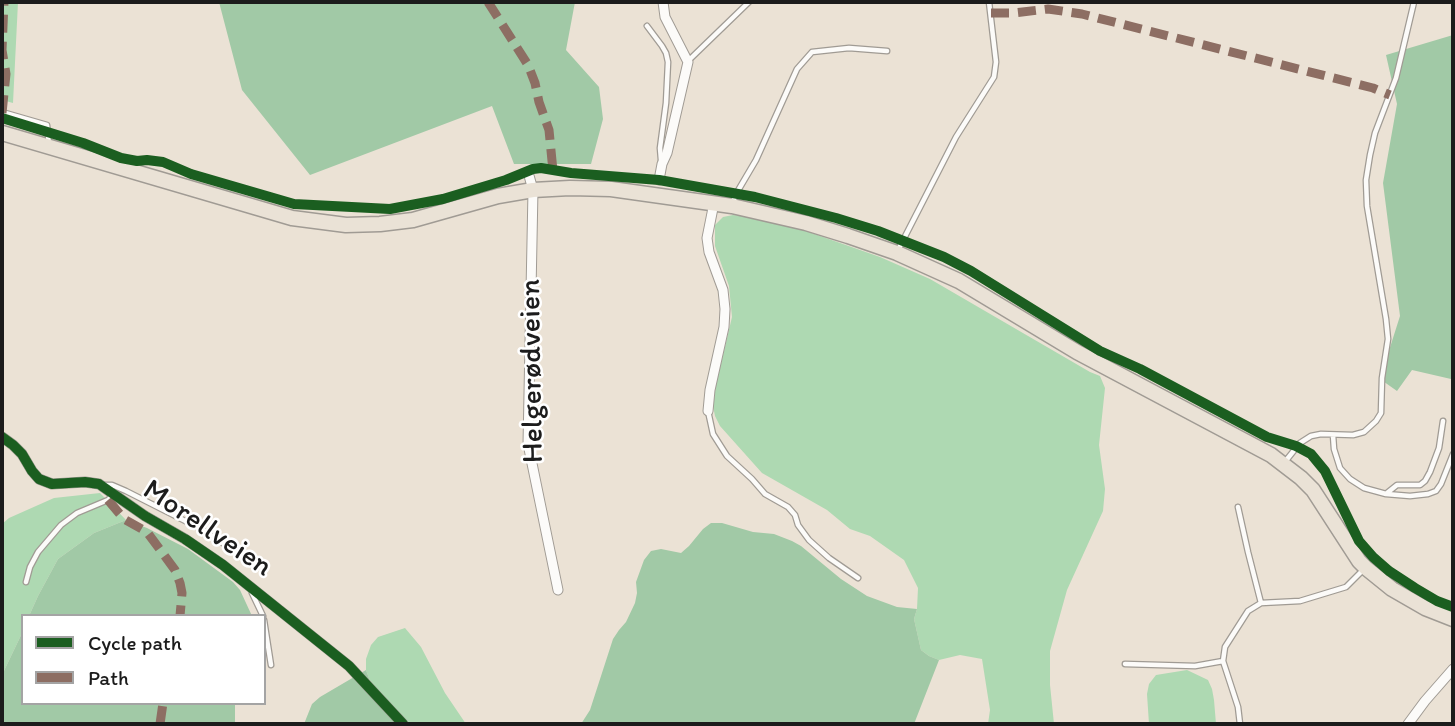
<!DOCTYPE html>
<meta charset="utf-8">
<style>
body{margin:0}
#map{position:relative;width:1455px;height:726px;overflow:hidden;background:#ebe2d5;font-family:Itim,sans-serif}
canvas{display:block}
.frame{position:absolute;inset:0;border:4px solid #1c1c1c;pointer-events:none}
.legend{position:absolute;left:21px;top:614px;width:245px;height:91px;box-sizing:border-box;background:#fff;border:2px solid #a4a4a4;margin:0;padding:9px 12px;list-style:none;font-size:21px;color:#1c1c1c}
.legend li{display:flex;align-items:center;gap:14px;height:35px}
.legend b{width:35px;border:2px solid #a4a4a4}
</style>
<div id="map">
<canvas width="1455" height="726"></canvas>
<div class="frame"></div>
<ul class="legend">
<li><b style="height:9px;background:#1b5e20"></b>Cycle path</li>
<li><b style="height:9px;background:#8d6e63"></b>Path</li>
</ul>
</div>
<script>
const g = document.querySelector('canvas').getContext('2d');
g.lineJoin = 'round';
function fillPath(path, color) { g.fillStyle = color; g.fill(path, 'evenodd'); }
const shape = rows => new Path2D(rows.map(r => 'M' + r).join(''));
function strokePath(path, color, width, dash) { g.strokeStyle = color; g.lineWidth = width; g.lineCap = dash ? 'butt' : 'round'; g.setLineDash(dash || []); g.stroke(path); }
function label(font, color, halo, rows, align = 'center') {
  g.font = font + ' Itim,sans-serif'; g.lineWidth = 5; g.setLineDash([]); g.textBaseline = 'middle'; g.strokeStyle = halo; g.fillStyle = color; for (const [text, x, y, turn = 0] of rows) {
    g.save(); g.translate(x, y); g.rotate((+turn || 0) * Math.PI / 180); g.textAlign = isNaN(turn) ? turn : align; if (halo) g.strokeText(text, 0, 0); g.fillText(text, 0, 0); g.restore();
  }
}
fillPath(shape([
 [2,2,18,2,13,103,2,100],
 [733,215,766,219,786,224,880,257,930,279,1090,372,1100,376,1105,388,1099,445,1105,489,1103,511,1067,590,1050,651,1050,685,1054,724,988,724,990,710,982,659,960,655,939,660,929,656,921,650,914,619,917,609,918,588,904,560,870,536,850,529,827,510,762,473,720,426,715,416,713,406,716,385,732,317,729,286,715,246,715,225,723,217],
 [100,493,126,520,94,533,58,559,38,596,29,616,23,616,23,631,2,675,2,524,9,518,54,498],
 [405,628,421,647,445,693,466,724,405,724,376,691,370,681,366,670,366,659,371,645,378,637],
 [1187,670,1208,680,1212,689,1214,700,1216,724,1149,724,1147,694,1149,684,1156,675]
]), '#aed9b2');
fillPath(shape([
 [219,2,575,2,566,50,599,87,603,119,591,164,514,164,492,106,310,175,242,90],
 [1453,35,1453,382,1451,379,1412,370,1397,391,1380,379,1400,316,1383,183,1397,104,1386,55],
 [126,520,147,528,188,549,233,582,240,590,252,616,29,616,38,596,58,559,94,533],
 [711,523,722,523,753,532,774,534,792,541,801,546,841,579,867,596,897,607,917,609,914,619,921,650,929,656,939,660,914,724,581,724,590,710,613,639,619,630,626,622,635,603,637,593,636,582,644,560,651,551,661,549,681,553,689,546,703,529],
 [23,631,23,703,235,703,235,724,2,724,2,675],
 [366,670,370,681,376,691,405,724,304,724,312,704,320,697]
]), '#a1c9a6');
const service = shape([
 [647,26,662,46,666,53,668,62,666,103,660,148,661,160],
 [688,61,749,2],
 [2,112,47,125,49,145],
 [733,202,736,194,756,160,797,69,812,52,849,48,887,51],
 [897,252,956,137,994,77,996,62,989,2],
 [708,411,713,434,727,456,752,479,765,494,788,507,795,515,798,525,809,540,829,558,858,578],
 [1333,435,1334,449,1340,468,1350,479,1364,488,1386,494,1410,496,1428,494,1436,491,1441,484,1453,454],
 [1284,463,1300,443,1311,436,1321,434,1353,435,1364,432,1376,421,1381,413,1382,378,1388,339,1386,319,1367,206,1366,180,1370,155,1375,133,1396,78,1414,2],
 [104,485,112,485,126,491,205,531,239,554],
 [1387,493,1397,485,1420,485,1425,481,1430,472,1439,448,1443,421],
 [1238,507,1248,552,1261,603],
 [26,582,30,567,38,552,61,525,77,513,108,500,113,495],
 [252,593,263,616],
 [264,620,271,665],
 [1125,664,1195,666,1223,661],
 [1240,724,1238,707,1223,661,1225,647,1248,611,1261,603,1300,601,1346,587,1364,569]
]);
const minor = shape([
 [528,172,533,190,528,444,558,590],
 [659,180,662,164,667,153,688,62,665,17,663,2],
 [708,411,710,390,724,327,725,309,723,290,709,252,707,238,714,203],
 [2,437,13,445,22,454,32,471,39,479,52,484,85,482,99,484,145,516,185,539,223,565,349,666,403,724],
 [1408,724,1425,701,1453,669]
]);
const primary = shape([
 [2,133,292,218,346,225,380,224,413,220,498,196,533,190,570,188,611,189,732,206,806,223,848,236,897,253,959,281,1077,352,1271,455,1301,478,1313,490,1359,561,1366,568,1392,589,1425,608,1453,619]
]);
strokePath(service, '#a09b94', 7);
strokePath(minor, '#a09b94', 11);
strokePath(primary, '#a09b94', 17);
strokePath(service, '#fcfbf9', 4.5);
strokePath(minor, '#fcfbf9', 9);
strokePath(primary, '#eae2d6', 14);
strokePath(shape([
 [488,2,528,65,535,83,539,102,549,130,553,171],
 [991,13,1013,13,1048,9,1082,14,1373,88,1390,95],
 [2,113,6,74,2,50,4,2],
 [108,500,124,519,147,532,175,570,180,583,182,593,180,616],
 [160,724,163,703]
]), '#8d6e63', 9, [18, 9]);
strokePath(shape([
 [2,118,83,143,121,158,137,161,147,160,163,162,191,174,294,204,390,209,443,199,506,180,533,169,541,168,571,173,659,180,755,197,836,218,878,231,944,257,971,271,1100,351,1140,369,1267,437,1296,446,1311,454,1325,471,1359,541,1373,557,1389,571,1415,588,1437,601,1453,607],
 [2,437,13,445,22,454,32,471,39,479,52,484,85,482,99,484,145,516,185,539,223,565,349,666,403,724]
]), '#1b5e20', 10);
label('30px', '#1c1c1c', '#fff', [
 ["Helgerødveien",533,371,-91],
 ["Morellveien",207,529,34]
]);
</script>
